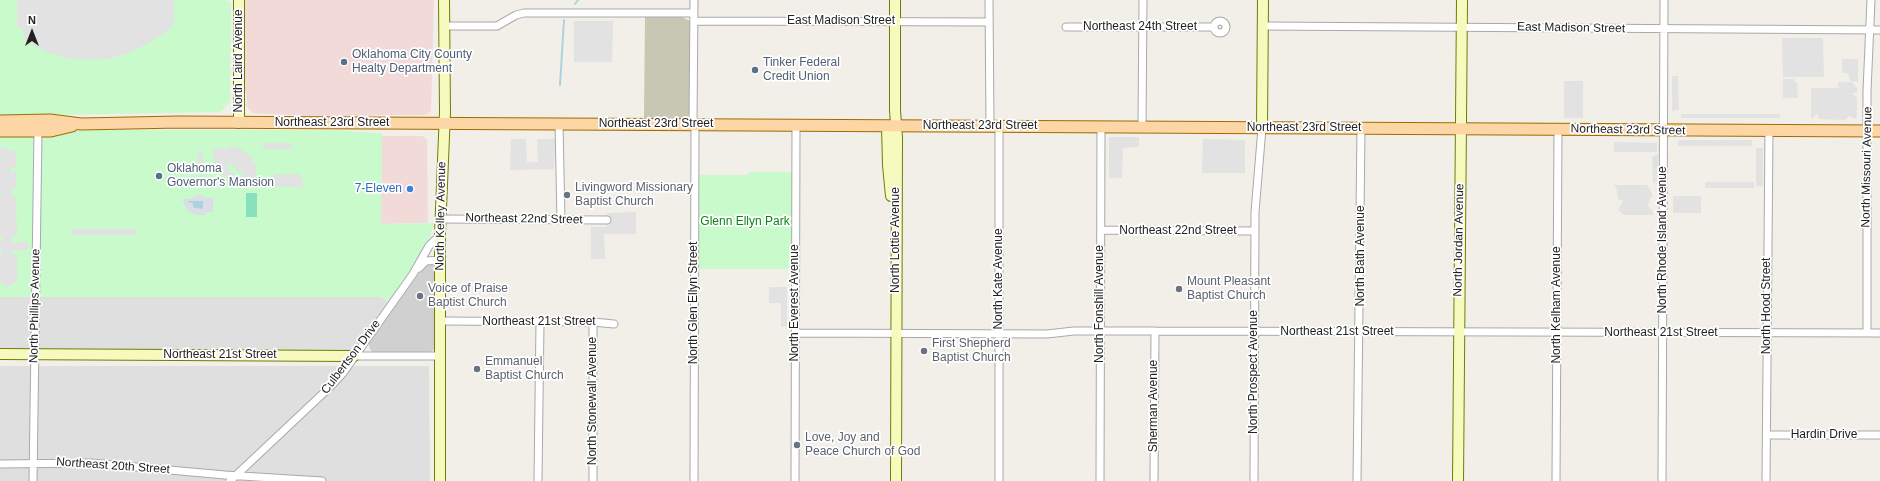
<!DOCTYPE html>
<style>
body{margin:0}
#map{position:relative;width:1880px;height:481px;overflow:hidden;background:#f2efe9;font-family:Helvetica,sans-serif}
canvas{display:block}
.north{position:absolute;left:12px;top:12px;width:40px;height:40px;-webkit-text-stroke:3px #fff;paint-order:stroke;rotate:0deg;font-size:11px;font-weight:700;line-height:16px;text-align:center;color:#222}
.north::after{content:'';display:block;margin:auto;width:14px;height:18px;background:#222;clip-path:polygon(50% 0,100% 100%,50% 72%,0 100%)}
</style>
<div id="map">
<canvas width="1880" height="481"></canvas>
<div class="north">N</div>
</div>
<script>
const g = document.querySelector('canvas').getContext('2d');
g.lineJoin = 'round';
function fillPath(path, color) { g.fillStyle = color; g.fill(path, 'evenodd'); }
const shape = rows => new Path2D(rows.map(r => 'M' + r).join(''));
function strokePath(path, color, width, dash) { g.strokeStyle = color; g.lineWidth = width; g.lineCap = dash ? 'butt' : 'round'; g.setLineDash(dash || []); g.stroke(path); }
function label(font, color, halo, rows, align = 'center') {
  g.font = font + ' Helvetica,sans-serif'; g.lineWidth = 3.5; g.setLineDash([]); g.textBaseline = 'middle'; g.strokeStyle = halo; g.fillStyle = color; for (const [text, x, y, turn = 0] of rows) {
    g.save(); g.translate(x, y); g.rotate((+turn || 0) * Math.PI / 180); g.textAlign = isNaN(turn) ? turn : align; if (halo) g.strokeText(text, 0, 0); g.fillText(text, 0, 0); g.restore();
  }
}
fillPath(shape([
 [0,297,381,297,388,302,356,347,349,351,0,350],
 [0,366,429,366,430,481,0,481]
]), '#e0dfdf');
fillPath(shape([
 [244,0,434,0,431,111,426,115,382,115,345,118,252,113,245,104,247,103,246,94,244,92],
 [382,136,423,136,427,140,428,223,381,224]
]), '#f2dad9');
fillPath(shape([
 [433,263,436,266,435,349,429,353,374,352,371,351,369,347,369,343,425,265]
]), '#d0d0d0');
fillPath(shape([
 [645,17,682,17,690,21,690,113,687,118,644,118]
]), '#c7c7b4');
fillPath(shape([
 [0,0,227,0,231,3,230,102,220,112,53,115,48,134,88,130,330,130,382,133,381,224,434,223,427,246,388,302,381,297,0,297],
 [749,172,792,172,792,269,698,269,698,175,748,175]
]), '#c8facc');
fillPath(shape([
 [246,193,257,193,257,217,246,217]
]), '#88e0be');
fillPath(shape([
 [17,0,174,0,174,24,166,32,147,44,126,54,107,59,85,60,65,58,45,51,26,42,22,28,17,28],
 [574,21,613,21,612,62,574,62],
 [1782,38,1823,38,1824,77,1783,77],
 [1842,59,1858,59,1858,82,1850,81,1848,73,1842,73],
 [1672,76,1678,76,1679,110,1672,111],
 [1783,79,1794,79,1794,82,1797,82,1798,98,1783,98],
 [1564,81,1583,81,1583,118,1564,118],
 [1839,82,1852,82,1857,88,1857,93,1852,93,1857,98,1857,117,1855,119,1850,116,1844,120,1819,119,1817,114,1811,119,1811,88,1840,88,1837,85],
 [1681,114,1780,114,1780,118,1681,118],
 [1109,137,1139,137,1139,147,1123,148,1122,178,1109,178],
 [511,139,526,139,527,162,538,162,537,139,555,139,554,169,510,170],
 [1203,139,1245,140,1245,173,1202,173],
 [1678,140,1752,140,1752,146,1678,146],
 [1614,142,1657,143,1657,152,1614,152],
 [263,143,291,143,291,149,263,149],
 [5,147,10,151,16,150,16,168,10,168,10,172,16,172,16,189,12,189,12,197,16,197,17,236,13,236,11,239,12,242,28,242,28,250,11,251,11,254,17,255,17,283,12,283,11,286,3,286,3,284,0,283,0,255,3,252,0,249,0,242,3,239,0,236,0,195,2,194,0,192,0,161,2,158,0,156,0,148],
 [228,147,237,147,254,159,251,164,256,164,256,185,236,186,222,173,220,164,214,164,213,149,225,148,227,152],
 [228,158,228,164,231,164,231,159,233,159,231,165,240,172,243,169,241,176,237,176,228,170,227,164],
 [1756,148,1763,148,1763,186,1756,186],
 [198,151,203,151,203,168,198,171],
 [1658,154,1658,181,1653,183,1652,157],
 [275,174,300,174,303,181,303,187,270,187,270,179,274,178],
 [1705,182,1754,182,1754,188,1705,188],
 [1614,185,1647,185,1653,195,1649,200,1650,202,1647,205,1653,211,1653,215,1624,215,1618,210,1623,201,1618,199,1617,190],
 [1673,196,1701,196,1701,213,1673,213],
 [636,212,636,234,604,234,605,259,591,259,591,227,607,227,607,213],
 [71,229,136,229,136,235,71,235],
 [769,287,787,287,787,326,781,327,781,303,769,303]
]), '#e2e2e2');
fillPath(shape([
 [199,194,207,198,213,198,213,212,207,212,205,215,194,215,190,211,188,212,182,199,190,199],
 [188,201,203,201,203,209,197,208,193,203,188,202]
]), '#dddde8');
fillPath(shape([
 [188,201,203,201,203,209,195,208,193,207,193,203,188,202]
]), '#aad3df');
strokePath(shape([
 [575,4,578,0],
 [560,85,564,20]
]), '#aad3df', 2);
const street = shape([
 [989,0,990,126],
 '1214 27a6 6 0 1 1 12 0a6 6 0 1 1-12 0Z',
 [694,21,989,22],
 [445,26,497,26,516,15,524,13,694,13],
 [1263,26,1880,30],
 [1066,27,1214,27],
 [559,124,561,220],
 [693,125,694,0],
 [1142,127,1143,0],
 [440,219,607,220],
 [1101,230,1255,231],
 [419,268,426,261,440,260],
 [440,321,593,322,614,324],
 [795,333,1047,334,1074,331,1155,331,1880,333],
 [1867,333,1867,91,1871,0],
 [354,356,440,356],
 [1767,435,1880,435],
 [0,464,91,463,225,475,322,481],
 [33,481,38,131],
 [230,481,331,386,343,373,413,274,429,246,435,240,440,240],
 [538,481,540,322],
 [593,481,593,322],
 [694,481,695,125],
 [795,481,796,125],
 [999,481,999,126],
 [1100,481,1101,126],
 [1154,481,1155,331],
 [1254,481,1255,212,1262,128],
 [1357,481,1361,128],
 [1556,481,1558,129],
 [1662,481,1664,0],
 [1766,481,1769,130]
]);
const secondary = shape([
 [895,0,895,110,897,138,896,481],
 [239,123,239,0],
 [887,126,888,165,891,196],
 [1262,128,1263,0],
 [0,354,354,356],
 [440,481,440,233,445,112,444,0],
 [1458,481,1462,0]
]);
const primary = shape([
 [0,121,50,120,81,124,179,122,559,124,1880,131],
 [0,131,51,131,72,126]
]);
strokePath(street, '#a9a9a9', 9);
strokePath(secondary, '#707d05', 12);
strokePath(primary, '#a06b00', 13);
strokePath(street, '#fff', 7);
strokePath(secondary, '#f7fabf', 10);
strokePath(primary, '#fcd6a4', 11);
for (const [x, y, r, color] of [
 [344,62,4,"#5c6f8a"],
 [755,70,4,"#5c6f8a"],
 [159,176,4,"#5c6f8a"],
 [410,189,4,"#3f7fe0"],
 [567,195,4,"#6b7280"],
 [1179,289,4,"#6b7280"],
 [420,296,4,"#6b7280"],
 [924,351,4,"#6b7280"],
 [477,369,4,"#6b7280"],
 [797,445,4,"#6b7280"]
]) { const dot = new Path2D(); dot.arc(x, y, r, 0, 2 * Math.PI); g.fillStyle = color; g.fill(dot); strokePath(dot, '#fff', 1.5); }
label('12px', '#222', '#fff', [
 ["East Madison Street",841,21],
 ["Northeast 24th Street",1140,27],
 ["East Madison Street",1571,28,1],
 ["North Laird Avenue",239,61,-90],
 ["Northeast 23rd Street",332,123],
 ["Northeast 23rd Street",656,124],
 ["Northeast 23rd Street",980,126],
 ["Northeast 23rd Street",1304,128],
 ["Northeast 23rd Street",1628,130,1],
 ["North Missouri Avenue",1867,167,-89],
 ["North Kelley Avenue",441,216,-89],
 ["Northeast 22nd Street",524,219,1],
 ["Northeast 22nd Street",1178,231],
 ["North Lottie Avenue",896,240,-90],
 ["North Jordan Avenue",1459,240,-89],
 ["North Rhode Island Avenue",1663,240,-90],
 ["North Bath Avenue",1361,256,-90],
 ["North Kate Avenue",999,279,-90],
 ["North Glen Ellyn Street",694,303,-90],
 ["North Everest Avenue",795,303,-90],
 ["North Fonshill Avenue",1100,304,-90],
 ["North Kelham Avenue",1557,305,-90],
 ["North Phillips Avenue",35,306,-89],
 ["North Hood Street",1767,306,-90],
 ["Northeast 21st Street",539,322],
 ["Northeast 21st Street",1337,332],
 ["Northeast 21st Street",1661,333],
 ["Northeast 21st Street",220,355],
 ["Culbertson Drive",351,357,-53],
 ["North Prospect Avenue",1254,372,-90],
 ["North Stonewall Avenue",593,401,-90],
 ["Sherman Avenue",1154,406,-90],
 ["Hardin Drive",1824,435],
 ["Northeast 20th Street",113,466,4]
]);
label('12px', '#4e5e75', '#fff', [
 ["Oklahoma City County",352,55],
 ["Healty Department",352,69],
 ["Tinker Federal",763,63],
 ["Credit Union",763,77],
 ["Oklahoma",167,169],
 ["Governor's Mansion",167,183]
], 'left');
label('12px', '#5b616d', '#fff', [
 ["Livingword Missionary",575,188],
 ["Baptist Church",575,202],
 ["Mount Pleasant",1187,282],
 ["Baptist Church",1187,296],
 ["Voice of Praise",428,289],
 ["Baptist Church",428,303],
 ["First Shepherd",932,344],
 ["Baptist Church",932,358],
 ["Emmanuel",485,362],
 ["Baptist Church",485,376],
 ["Love, Joy and",805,438],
 ["Peace Church of God",805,452]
], 'left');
label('12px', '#366cbe', '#fff', [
 ["7-Eleven",402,189]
], 'right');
label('12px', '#0c8416', '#fff', [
 ["Glenn Ellyn Park",745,222]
]);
</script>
